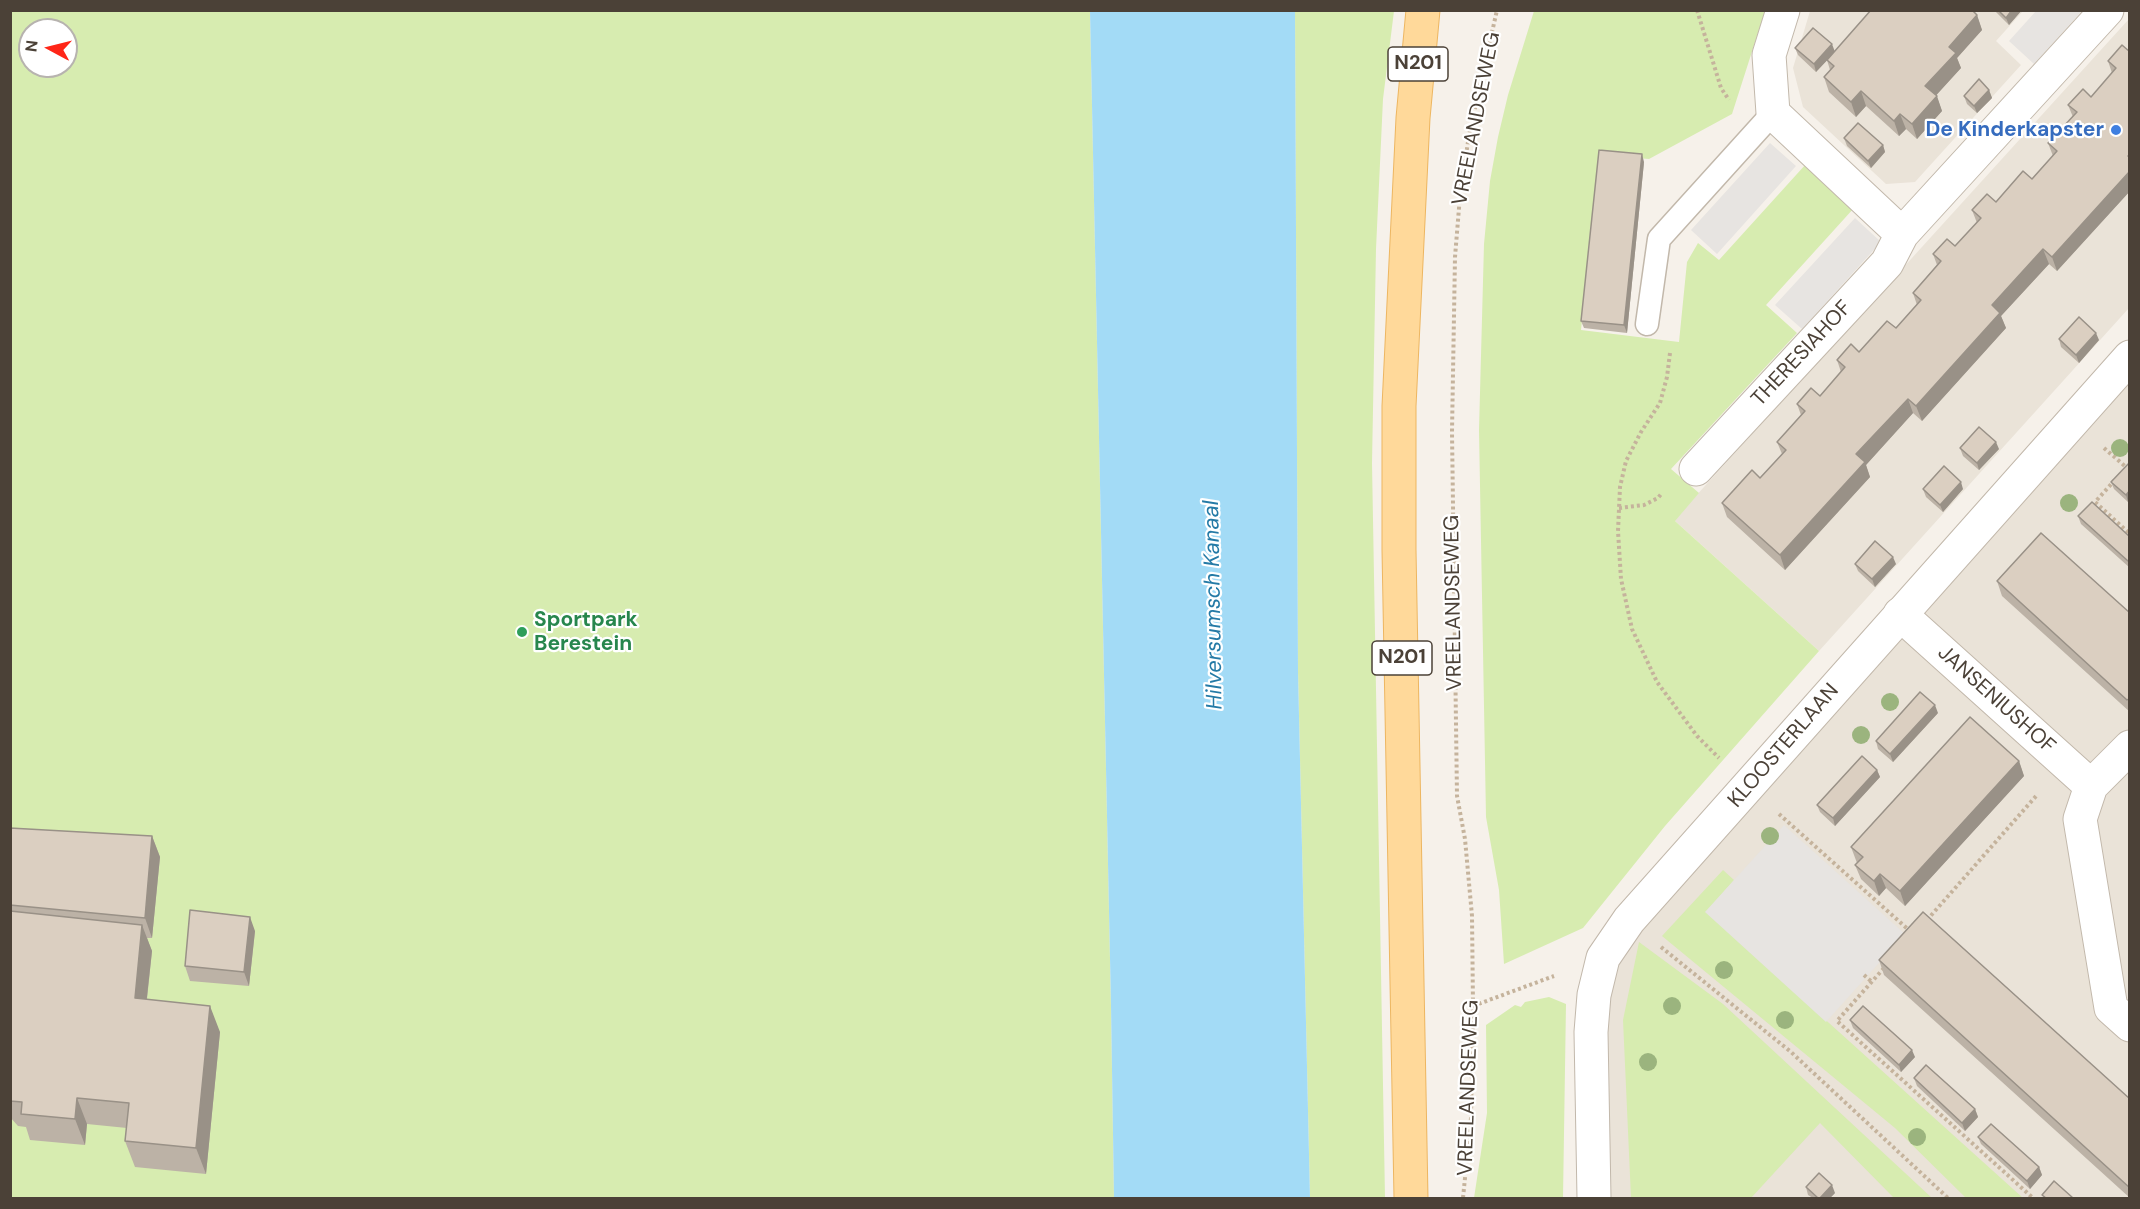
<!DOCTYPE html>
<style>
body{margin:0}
#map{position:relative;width:2140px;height:1209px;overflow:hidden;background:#f6f1ea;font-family:"DM Sans",sans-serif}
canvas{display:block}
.frame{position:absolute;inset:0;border:12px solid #4b4137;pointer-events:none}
.north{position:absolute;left:18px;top:18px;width:60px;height:60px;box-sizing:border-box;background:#fff;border:2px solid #b7b3af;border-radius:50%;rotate:277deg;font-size:16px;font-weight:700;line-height:24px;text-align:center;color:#4b4137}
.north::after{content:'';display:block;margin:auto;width:21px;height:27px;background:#ff2618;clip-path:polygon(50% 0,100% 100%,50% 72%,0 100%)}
</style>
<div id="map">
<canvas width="2140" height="1209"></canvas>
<div class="frame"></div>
<div class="north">N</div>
</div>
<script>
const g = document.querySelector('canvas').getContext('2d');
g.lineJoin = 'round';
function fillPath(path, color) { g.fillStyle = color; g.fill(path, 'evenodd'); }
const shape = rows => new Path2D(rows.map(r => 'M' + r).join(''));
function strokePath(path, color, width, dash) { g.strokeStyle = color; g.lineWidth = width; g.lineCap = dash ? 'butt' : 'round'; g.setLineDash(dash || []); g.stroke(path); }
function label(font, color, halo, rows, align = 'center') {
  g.font = font + ' "DM Sans",sans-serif'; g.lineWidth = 4.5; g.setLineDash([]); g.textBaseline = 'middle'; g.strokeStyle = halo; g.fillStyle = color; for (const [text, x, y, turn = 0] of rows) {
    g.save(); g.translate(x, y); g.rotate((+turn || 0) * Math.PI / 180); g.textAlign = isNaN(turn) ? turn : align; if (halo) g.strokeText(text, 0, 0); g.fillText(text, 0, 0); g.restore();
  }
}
fillPath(shape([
 [1810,11,2023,11,1996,41,2021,65,1915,182,1886,184,1803,107,1793,68],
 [2129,19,2129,308,1819,651,1674,520],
 [2129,383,2129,1198,1602,1198,1605,1030,1609,988,1627,937]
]), '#eae3d8');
fillPath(shape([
 [10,11,1090,11,1111,1006,1114,1198,11,1198],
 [30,30,66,30,66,66,30,66],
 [1295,11,1394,11,1383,99,1376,249,1372,463,1385,1198,1310,1198,1298,672],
 [1534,11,1765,11,1732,114,1649,159,1599,155,1581,330,1679,342,1687,262,1698,243,1719,260,1806,164,1854,208,1766,305,1797,333,1671,469,1699,493,1675,521,1819,651,1665,826,1583,928,1504,964,1499,890,1486,817,1479,430,1484,244,1490,181,1498,137,1508,95],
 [1723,870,1734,880,1706,912,2023,1198,1966,1198,1895,1128,1662,936],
 [1639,942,1723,1004,1932,1198,1894,1198,1820,1123,1751,1198,1631,1198,1623,1020],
 [1549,997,1566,1004,1563,1198,1474,1198,1487,1113,1486,1025,1515,1005,1521,1007,1525,1002]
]), '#d7ecb0');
fillPath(shape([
 [2036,11,2082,11,2034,64,2009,41],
 [1770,143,1796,166,1717,254,1691,230],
 [1855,218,1881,242,1802,329,1775,305],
 [1784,825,1905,934,1826,1022,1705,912]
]), '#e7e4e1');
fillPath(shape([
 [1090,11,1295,11,1298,672,1310,1198,1114,1198,1111,1006]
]), '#a3dbf6');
const service = shape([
 [1647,324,1659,239,1773,113]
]);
const minor = shape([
 [1783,10,1769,55,1773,113,1902,234,2107,10],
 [1696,469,1887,263,1902,234],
 [1900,614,2091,786],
 [2130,747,2091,786,2080,819,2111,1008,2130,1025]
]);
const tertiary = shape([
 [1594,1198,1591,1032,1594,995,1603,958,1629,920,2130,357]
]);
const primary = shape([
 [1411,1198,1399,550,1399,406,1413,118,1423,10]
]);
strokePath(service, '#c2b8ab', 25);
strokePath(minor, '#c2b8ab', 35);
strokePath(tertiary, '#c2b8ab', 35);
strokePath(primary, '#edb661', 35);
strokePath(shape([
 [1697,10,1721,88,1729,100],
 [1670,353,1667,377,1660,403,1641,432,1626,461,1620,487,1618,531,1621,579,1632,629,1657,682,1697,736,1719,758],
 [2104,448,2126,467],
 [2115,480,2095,502,2130,534],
 [1619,508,1644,505,1658,498,1662,493],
 [1779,814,1910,931],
 [1927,920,2037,795],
 [1661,947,1791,1052,1948,1198],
 [1884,968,1837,1021,2033,1198],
 [1864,975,1872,982],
 [1473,1006,1554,976],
 [1463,1198,1471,1118,1473,1006,1472,916,1465,839,1457,796,1452,432,1455,257,1460,196,1469,135,1497,10]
]), '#c5b39c', 4, [3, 3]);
strokePath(service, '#fff', 22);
strokePath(minor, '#fff', 33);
strokePath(tertiary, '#fff', 33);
strokePath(primary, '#ffd99a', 33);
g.fillStyle = '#9bb47e';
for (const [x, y] of [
 [2120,448],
 [2069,503],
 [1890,702],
 [1861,735],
 [1770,836],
 [1724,970],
 [1672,1006],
 [1785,1020],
 [1648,1062],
 [1917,1137]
]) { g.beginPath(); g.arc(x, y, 9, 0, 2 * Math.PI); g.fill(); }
fillPath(shape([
 [1994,10,2022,10,2009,25],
 [1977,15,1982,30,1957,58,1961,68,1936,95,1942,111,1917,139,1906,129,1899,136,1866,106,1856,117,1829,92,1824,77,1830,70,1827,60,1816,72,1798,55,1795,48,1834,51],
 [2130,47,2130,191,2057,271,2049,264,2001,316,2006,328,1922,421,1913,413,1866,465,1870,477,1785,570,1727,517,1722,503,1760,478,1782,454,1777,442,1801,415,1797,404,1820,396,1841,372,1837,360,1859,352,1896,328,1917,305,1913,293,1937,265,1933,254,1955,246,1977,223,1972,210,1996,202,2032,179,2053,156,2048,143,2073,117,2068,105,2091,97,2112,73,2108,61,2127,50],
 [1989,90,1992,98,1977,113,1967,104,1964,96],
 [1844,138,1883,145,1885,152,1871,168,1847,146],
 [1644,162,1627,333,1584,328,1581,321],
 [2059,339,2099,340,2079,363,2061,347],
 [1960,448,1999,449,1979,470,1963,456],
 [2130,462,2128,502,2114,489,2111,482],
 [1923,489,1963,489,1943,512,1926,497],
 [2078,516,2130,537,2130,568,2081,524],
 [1855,564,1896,564,1875,587,1858,571],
 [1997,581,2130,613,2130,712,2002,596],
 [1938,713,1893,762,1878,749,1876,741],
 [2019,761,2024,776,1905,906,1886,888,1879,896,1861,879,1855,865,1857,863,1851,847],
 [1877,770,1880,777,1835,826,1820,812,1817,805],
 [10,828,152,836,160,857,152,938,147,938,152,951,147,999,220,1032,206,1174,135,1167,125,1141,127,1128,87,1124,85,1145,30,1140,26,1127,18,1126,10,1117],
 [255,931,249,986,190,981,185,966],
 [1879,960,2130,1099,2130,1198,1884,975],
 [1850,1020,1915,1057,1901,1072,1853,1028],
 [1914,1078,1975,1109,1978,1117,1965,1131,1917,1086],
 [1978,1137,2039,1167,2042,1175,2030,1189,1981,1144],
 [1806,1187,1835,1193,1830,1198,1813,1198,1808,1195]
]), '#bcb2a6');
fillPath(shape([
 [2012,10,2022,10,2009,25,2006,18],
 [1977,15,1982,30,1957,58,1961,68,1931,101,1925,86,1949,47],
 [1832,44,1835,52,1816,72,1814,64],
 [1989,90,1992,98,1977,113,1974,106],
 [1861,91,1866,106,1856,117,1851,102],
 [1937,96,1942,111,1917,139,1912,124],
 [1900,114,1906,129,1899,136,1894,121],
 [1883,145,1885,152,1871,168,1868,161],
 [1642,154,1644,162,1627,333,1624,325],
 [2130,171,2130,191,2057,271,2052,257],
 [2043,249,2049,264,2001,316,2006,328,1922,421,1916,406,1992,305],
 [2096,333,2099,340,2079,363,2076,355],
 [1908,399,1913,413,1866,465,1870,477,1785,570,1780,555,1856,454],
 [1996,442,1999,449,1979,470,1977,463],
 [1961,482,1963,489,1943,512,1940,505],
 [2130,490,2130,501,2128,502,2126,495],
 [1893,557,1896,564,1875,587,1872,579],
 [1935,705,1938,713,1893,762,1890,754],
 [2019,761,2024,776,1905,906,1900,891],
 [1877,770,1880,777,1835,826,1833,818],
 [152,836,160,857,152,938,145,918],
 [1880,874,1886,888,1879,896,1874,881],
 [250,917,255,931,249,986,244,972],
 [142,925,152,951,144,1024,135,998],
 [210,1006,220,1032,206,1174,196,1148],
 [1912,1050,1915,1057,1901,1072,1899,1065],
 [77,1098,87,1124,85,1145,75,1119],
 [1975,1109,1978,1117,1965,1131,1962,1123],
 [2039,1167,2042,1175,2030,1189,2027,1181],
 [1832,1185,1835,1193,1830,1198,1820,1198]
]), '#999187');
const building = shape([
 [1871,10,1972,10,1977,15,1949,47,1956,53,1925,86,1937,96,1912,124,1900,114,1894,121,1861,91,1851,102,1824,77,1834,66,1827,60,1871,10],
 [1998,10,2012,10,2006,18,1998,10],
 [1813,28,1832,44,1814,64,1795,48,1813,28],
 [2122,45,2130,52,2130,154,2128,156,2130,158,2130,171,2052,257,2043,249,1992,305,2000,313,1916,406,1908,399,1856,454,1865,462,1780,555,1722,503,1752,470,1760,478,1786,450,1777,442,1805,411,1797,404,1811,388,1820,396,1845,367,1837,360,1851,344,1859,352,1887,321,1896,328,1921,300,1913,293,1941,261,1933,254,1947,239,1955,246,1981,218,1972,210,1987,194,1996,202,2023,171,2032,179,2057,151,2048,143,2077,112,2068,105,2083,89,2091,97,2116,68,2108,61,2122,45],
 [1979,79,1989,90,1974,106,1964,96,1979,79],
 [1858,123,1883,145,1868,161,1844,138,1858,123],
 [1599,150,1642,154,1624,325,1581,321,1599,150],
 [2079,317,2096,333,2076,355,2059,339,2079,317],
 [1979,427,1996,442,1977,463,1960,448,1979,427],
 [2130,462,2130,490,2126,495,2111,482,2130,462],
 [1944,466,1961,482,1940,505,1923,489,1944,466],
 [2092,502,2130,537,2130,559,2128,561,2078,516,2092,502],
 [2041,533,2130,613,2130,698,2127,700,1997,581,2041,533],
 [1875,541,1893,557,1872,579,1855,564,1875,541],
 [1920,692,1935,705,1890,754,1876,741,1920,692],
 [1970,717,2019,761,1900,891,1880,874,1874,881,1855,865,1863,857,1851,847,1970,717],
 [1862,756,1877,770,1833,818,1817,805,1862,756],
 [10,828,152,836,145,918,10,905,10,828],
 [190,910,250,917,244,972,185,966,190,910],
 [10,911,142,925,135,998,210,1006,196,1148,125,1141,129,1103,77,1098,75,1119,21,1114,22,1102,10,1101,10,911],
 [1923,912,2130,1099,2130,1188,1879,960,1923,912],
 [1863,1006,1912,1050,1899,1065,1850,1020,1863,1006],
 [1926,1065,1975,1109,1962,1123,1914,1078,1926,1065],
 [1991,1124,2039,1167,2027,1181,1978,1137,1991,1124],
 [1819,1173,1832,1185,1820,1198,1818,1198,1806,1187,1819,1173],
 [2054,1181,2073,1198,2046,1198,2042,1195,2054,1181]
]);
fillPath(building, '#dbcfc1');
strokePath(building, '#999187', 1.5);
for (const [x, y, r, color] of [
 [2116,130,6,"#3f7fe0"],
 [522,632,6,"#2e9e5b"]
]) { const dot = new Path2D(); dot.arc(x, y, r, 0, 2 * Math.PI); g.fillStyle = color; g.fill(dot); strokePath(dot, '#fff', 2); }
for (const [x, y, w] of [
 [1418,64,60],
 [1402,658,60]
]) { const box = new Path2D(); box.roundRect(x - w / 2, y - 17, w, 34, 4.5); g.fillStyle = '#fff'; g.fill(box); strokePath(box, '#4b4137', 1.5); }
label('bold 20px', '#4b4137', null, [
 ["N201",1418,64],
 ["N201",1402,658]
]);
label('21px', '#4b4137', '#fff', [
 ["VREELANDSEWEG",1477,119,-79],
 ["THERESIAHOF",1802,354,-47],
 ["VREELANDSEWEG",1454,603,-91],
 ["JANSENIUSHOF",1996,700,42],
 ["KLOOSTERLAAN",1784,746,-49],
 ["VREELANDSEWEG",1469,1088,-88]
]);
label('bold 21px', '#366cbe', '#fff', [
 ["De Kinderkapster",2104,130]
], 'right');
label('bold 21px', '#27864d', '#fff', [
 ["Sportpark",534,620],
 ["Berestein",534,644]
], 'left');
label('italic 22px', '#247aa6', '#fff', [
 ["Hilversumsch Kanaal",1214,605,-91]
]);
</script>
